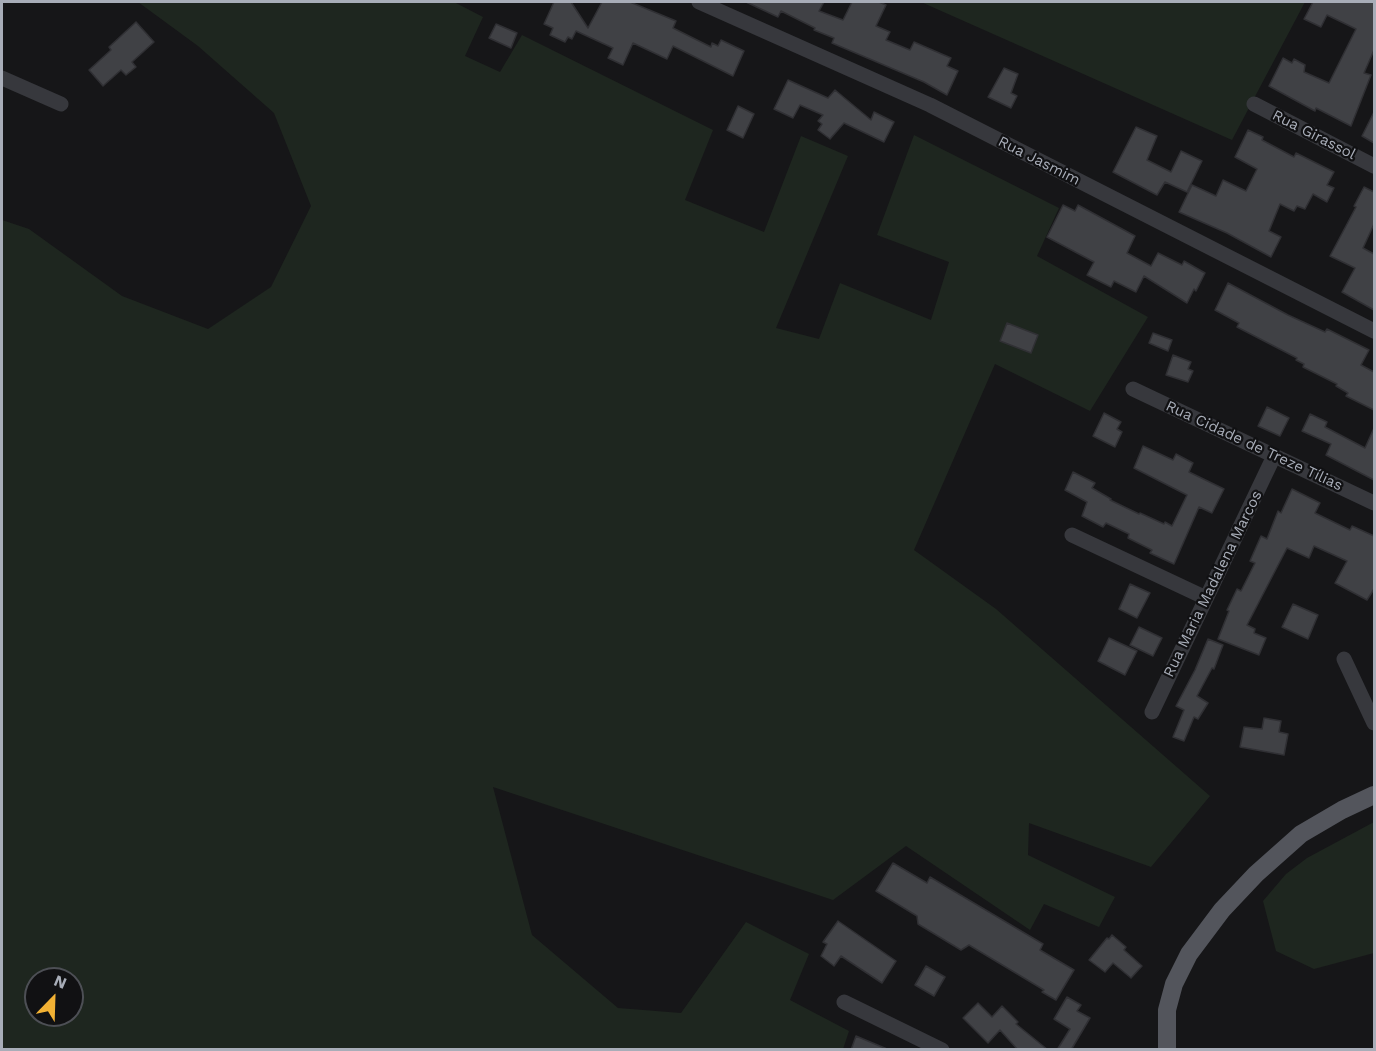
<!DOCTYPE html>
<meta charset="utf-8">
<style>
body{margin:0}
#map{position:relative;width:1376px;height:1051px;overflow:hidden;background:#161618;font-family:"Work Sans",sans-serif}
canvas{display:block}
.frame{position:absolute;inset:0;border:3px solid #a8adb8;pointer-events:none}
.north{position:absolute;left:24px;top:967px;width:60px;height:60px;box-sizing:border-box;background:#111113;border:2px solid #4d4f55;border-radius:50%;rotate:23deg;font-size:16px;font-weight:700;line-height:24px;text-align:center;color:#a8adb8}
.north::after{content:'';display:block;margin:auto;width:21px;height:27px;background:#f2b134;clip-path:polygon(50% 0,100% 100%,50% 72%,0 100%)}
</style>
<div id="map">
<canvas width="1376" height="1051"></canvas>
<div class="frame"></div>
<div class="north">N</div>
</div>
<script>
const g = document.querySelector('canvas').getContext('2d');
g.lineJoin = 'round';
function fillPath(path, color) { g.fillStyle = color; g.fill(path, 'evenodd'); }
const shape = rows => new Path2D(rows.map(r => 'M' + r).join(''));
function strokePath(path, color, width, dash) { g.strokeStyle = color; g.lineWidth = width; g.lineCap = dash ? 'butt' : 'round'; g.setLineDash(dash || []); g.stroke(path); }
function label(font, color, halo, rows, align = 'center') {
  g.font = font + ' "Work Sans",sans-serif'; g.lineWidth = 4.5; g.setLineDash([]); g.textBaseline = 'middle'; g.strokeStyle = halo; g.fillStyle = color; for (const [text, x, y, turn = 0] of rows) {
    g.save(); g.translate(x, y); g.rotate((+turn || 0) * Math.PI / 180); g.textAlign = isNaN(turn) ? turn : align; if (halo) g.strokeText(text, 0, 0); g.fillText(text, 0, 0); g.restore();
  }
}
fillPath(shape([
 [138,2,454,2,483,17,465,56,500,72,522,35,713,130,685,200,764,232,801,136,848,156,776,328,819,339,840,283,931,320,949,262,877,235,914,135,1059,208,1037,256,1148,317,1090,411,995,364,914,550,996,609,1210,796,1151,867,1029,823,1028,855,1115,897,1099,927,1044,904,1030,930,906,846,833,900,493,787,532,935,618,1008,681,1013,746,922,809,954,790,1000,849,1031,843,1049,2,1050,2,220,29,229,122,296,208,329,271,287,311,206,274,113,198,46],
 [36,979,72,979,72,1015,36,1015],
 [921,2,1305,2,1232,140],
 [1374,822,1374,953,1314,969,1276,951,1263,901,1286,874,1307,858]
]), '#1e261f');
const building = shape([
 [554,2,571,2,588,28,602,2,630,2,676,21,673,28,711,47,712,43,718,46,721,40,744,51,733,76,673,46,667,59,633,43,623,65,608,58,613,48,576,31,572,39,568,37,565,42,550,35,553,28,544,24,554,2],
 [746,2,824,2,819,11,843,20,852,2,879,2,886,5,876,26,890,32,886,40,910,50,914,42,937,52,951,58,947,66,958,71,947,95,924,82,832,43,834,38,814,30,815,28,781,11,778,17,746,2],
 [1313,2,1374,2,1374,50,1364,73,1371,75,1351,126,1316,108,1315,111,1269,86,1283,58,1292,63,1294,59,1305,65,1304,72,1329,83,1356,29,1327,15,1321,27,1304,19,1313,2],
 [136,22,154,42,132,62,136,67,126,75,121,70,103,86,89,70,111,50,109,47,136,22],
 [496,24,517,33,511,48,489,38,496,24],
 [1004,68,1018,74,1011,93,1017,96,1011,108,988,97,1004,68],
 [788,80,828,98,835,90,871,120,874,112,894,122,884,142,844,123,830,139,818,130,822,124,818,121,823,115,800,105,793,118,774,109,788,80],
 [738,106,754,114,743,138,727,130,738,106],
 [1374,112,1374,143,1362,136,1374,112],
 [1136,127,1157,136,1147,160,1171,172,1181,151,1202,161,1187,192,1165,182,1157,195,1113,172,1136,127],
 [1248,130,1263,137,1262,140,1294,157,1296,153,1334,172,1327,185,1334,188,1327,202,1313,194,1305,209,1297,206,1294,211,1280,204,1269,231,1281,237,1271,257,1227,233,1179,212,1192,185,1216,196,1223,180,1246,191,1257,169,1235,157,1248,130],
 [1364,187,1374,192,1374,224,1363,248,1374,254,1374,310,1342,292,1355,268,1330,256,1356,207,1354,206,1364,187],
 [1063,205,1075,211,1078,205,1135,236,1127,253,1151,266,1158,253,1182,265,1184,261,1205,273,1196,291,1194,289,1187,303,1144,276,1136,292,1114,281,1111,287,1087,275,1094,262,1047,237,1063,205],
 [1228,283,1288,315,1325,332,1327,329,1369,350,1361,365,1374,372,1374,410,1346,396,1348,393,1336,386,1337,384,1303,367,1304,364,1296,360,1297,358,1237,327,1239,323,1215,310,1228,283],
 [1007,323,1038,335,1031,353,1000,341,1007,323],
 [1153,333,1172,340,1168,351,1149,343,1153,333],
 [1173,355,1191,362,1188,369,1193,371,1188,382,1166,375,1173,355],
 [1267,407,1289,418,1280,436,1258,426,1267,407],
 [1104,413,1121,422,1117,429,1122,432,1115,447,1093,436,1104,413],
 [1310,414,1327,422,1325,427,1365,448,1374,428,1374,480,1326,455,1331,444,1302,431,1310,414],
 [1143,446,1173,460,1176,454,1193,463,1189,472,1224,489,1212,513,1199,507,1174,564,1150,553,1152,550,1128,538,1129,534,1106,523,1103,527,1082,516,1087,502,1065,490,1073,472,1095,483,1092,488,1111,499,1110,500,1139,514,1140,513,1164,524,1165,522,1172,526,1187,495,1134,468,1143,446],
 [1292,489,1320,503,1315,513,1350,530,1352,526,1374,536,1374,589,1367,600,1335,583,1347,561,1314,546,1309,558,1287,548,1247,625,1255,629,1254,633,1266,638,1259,655,1218,639,1229,611,1227,610,1237,589,1241,591,1255,563,1250,561,1261,536,1267,539,1278,511,1281,513,1292,489],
 [1130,584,1150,593,1137,618,1119,609,1130,584],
 [1293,604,1318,615,1308,639,1282,627,1293,604],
 [1139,627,1162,638,1153,656,1130,645,1139,627],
 [1109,638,1137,651,1125,675,1098,661,1109,638],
 [1208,639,1223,645,1214,669,1212,668,1197,696,1208,703,1198,719,1194,717,1184,741,1173,737,1184,710,1176,706,1195,670,1208,639],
 [1264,718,1281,721,1279,732,1288,734,1284,755,1240,747,1244,727,1262,729,1264,718],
 [893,863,927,883,930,877,1043,944,1040,950,1074,970,1056,1000,1042,992,1044,990,969,945,961,950,918,924,917,916,876,891,893,863],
 [838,921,896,961,882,983,841,956,834,966,821,956,827,944,823,942,838,921],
 [1112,935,1126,947,1124,950,1142,966,1131,978,1113,963,1105,972,1089,960,1107,938,1109,939,1112,935],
 [926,966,945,977,934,996,915,985,926,966],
 [1067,997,1081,1005,1077,1011,1090,1018,1071,1050,1057,1050,1070,1029,1054,1019,1067,997],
 [978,1003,992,1017,1002,1006,1018,1022,1016,1024,1048,1050,1018,1050,1000,1030,988,1043,963,1018,978,1003],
 [856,1036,887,1049,887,1050,851,1050,856,1036]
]);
fillPath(building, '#404145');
strokePath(building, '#303034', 1.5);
strokePath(shape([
 [699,2,930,105,1374,331],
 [2,78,61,104],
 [1254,104,1374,166],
 [1133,389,1374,503],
 [1072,535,1206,598],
 [1344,659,1374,723],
 [1152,712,1274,456],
 [844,1002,942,1050]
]), '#37383d', 15);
strokePath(shape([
 [1167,1050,1167,1010,1174,984,1189,954,1222,910,1256,874,1301,834,1342,810,1374,795]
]), '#53555c', 18);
label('15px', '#a8adb8', '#111113', [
 ["Rua Girassol",1314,135,27],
 ["Rua Jasmim",1039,161,27],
 ["Rua Cidade de Treze Tílias",1254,446,25],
 ["Rua Maria Madalena Marcos",1213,584,-64]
]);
</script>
